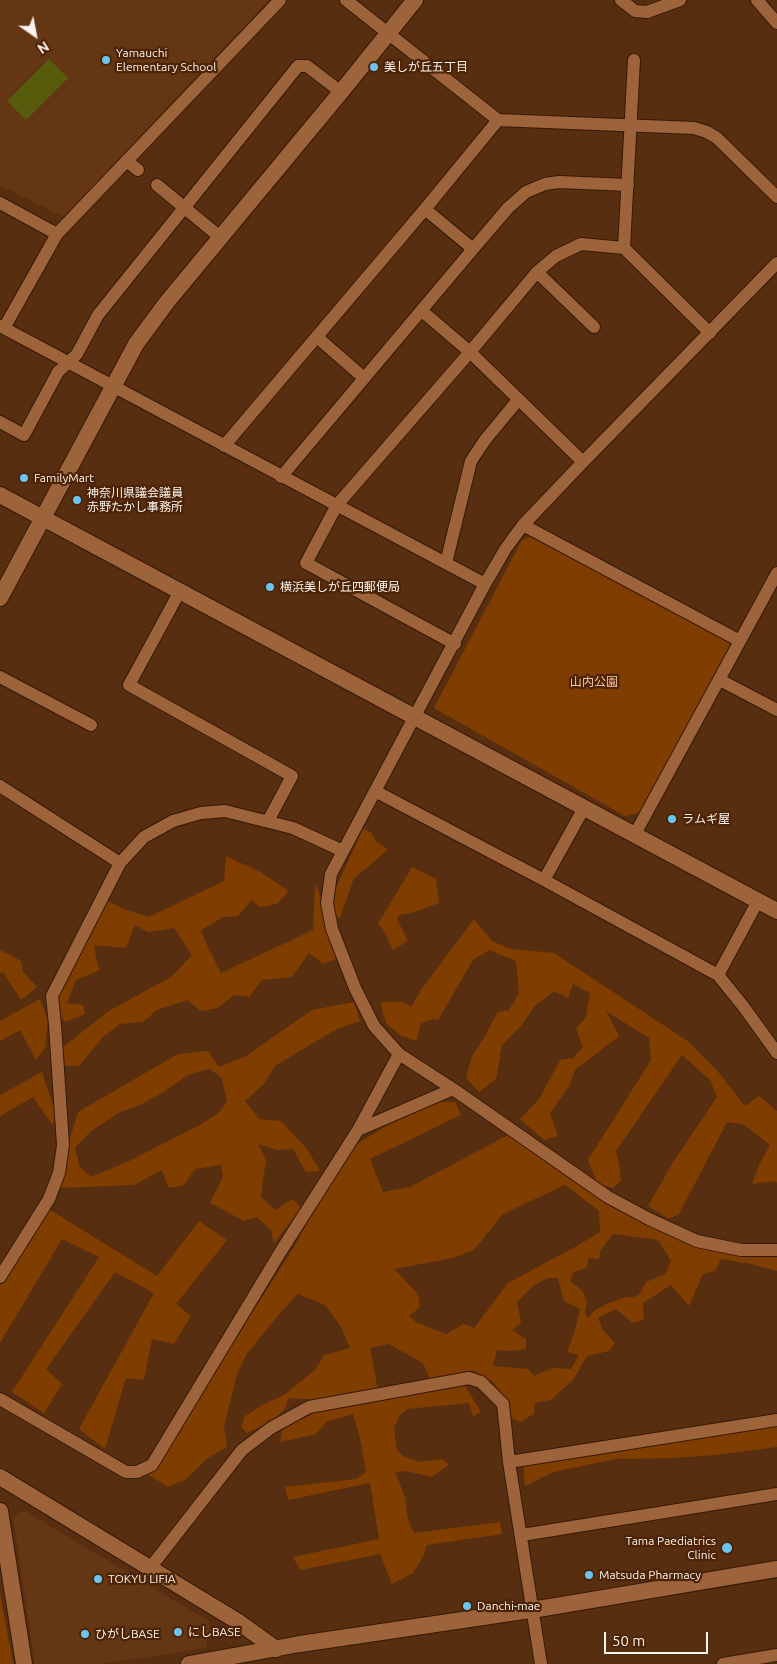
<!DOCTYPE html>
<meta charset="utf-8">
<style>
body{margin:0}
#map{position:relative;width:777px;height:1664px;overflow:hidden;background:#582e10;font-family:Ubuntu,sans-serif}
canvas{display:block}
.north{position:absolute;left:10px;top:10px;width:50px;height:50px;-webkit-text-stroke:4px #4d2403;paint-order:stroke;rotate:147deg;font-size:14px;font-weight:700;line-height:20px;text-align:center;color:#faf3ef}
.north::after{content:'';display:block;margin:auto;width:18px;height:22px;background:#faf3ef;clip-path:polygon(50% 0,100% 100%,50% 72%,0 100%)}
.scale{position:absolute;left:604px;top:1632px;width:104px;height:22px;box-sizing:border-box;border:2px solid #faf3ef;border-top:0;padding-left:6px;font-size:15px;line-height:18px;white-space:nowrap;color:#faf3ef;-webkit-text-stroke:4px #4d2403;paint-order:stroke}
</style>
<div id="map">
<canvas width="777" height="1664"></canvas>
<div class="north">N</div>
<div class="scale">50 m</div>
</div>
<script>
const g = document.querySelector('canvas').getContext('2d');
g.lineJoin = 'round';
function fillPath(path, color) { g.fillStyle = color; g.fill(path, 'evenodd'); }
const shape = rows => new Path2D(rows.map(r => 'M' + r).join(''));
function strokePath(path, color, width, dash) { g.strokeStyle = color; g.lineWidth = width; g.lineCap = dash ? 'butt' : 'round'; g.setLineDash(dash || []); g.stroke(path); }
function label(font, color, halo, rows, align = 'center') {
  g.font = font + ' Ubuntu,"Noto Sans JP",sans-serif'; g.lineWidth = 4.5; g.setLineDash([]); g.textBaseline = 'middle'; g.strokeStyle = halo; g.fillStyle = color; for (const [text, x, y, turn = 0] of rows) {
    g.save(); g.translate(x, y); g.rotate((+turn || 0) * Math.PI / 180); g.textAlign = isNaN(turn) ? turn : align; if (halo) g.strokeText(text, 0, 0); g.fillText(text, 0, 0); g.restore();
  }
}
fillPath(shape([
 [0,0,269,0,64,217,0,185],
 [24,1510,210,1622,206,1648,101,1664,35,1664,13,1517]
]), '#653613');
fillPath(shape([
 [536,534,728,639,732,653,643,812,625,816,434,708,522,540],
 [363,829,371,832,376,842,388,849,367,868,354,878,340,917,335,920,330,911,333,894],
 [226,856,260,872,289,891,277,904,260,907,252,900,238,916,223,917,201,930,206,943,221,973,313,930,315,885,319,892,336,959,323,964,309,953,292,977,262,980,249,997,234,995,218,1008,201,1011,187,1000,157,1010,143,1022,120,1024,103,1037,79,1066,63,1066,62,1048,107,1012,171,977,192,955,174,928,148,932,135,925,126,948,94,945,97,963,100,970,76,980,67,1003,83,1005,85,1014,65,1022,57,1011,62,980,107,901,124,909,149,917,224,881],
 [412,867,436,879,439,903,412,913,399,915,397,919,408,941,393,950,383,929,378,924],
 [474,919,492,941,511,949,554,953,689,1042,719,1073,745,1106,759,1096,777,1111,777,1184,776,1181,752,1184,760,1163,770,1145,744,1125,727,1122,679,1214,669,1219,648,1206,672,1164,717,1097,710,1080,682,1055,616,1151,620,1169,621,1181,612,1188,597,1183,588,1160,651,1060,649,1038,606,1011,619,1036,575,1070,569,1086,550,1113,558,1136,544,1140,520,1119,539,1099,560,1060,573,1058,583,1047,576,1029,586,1017,590,993,573,984,568,998,554,991,534,1007,521,1026,502,1045,496,1079,479,1092,466,1078,472,1056,482,1041,498,1012,509,1010,519,993,516,961,489,950,473,960,438,1020,434,1019,421,1023,416,1041,400,1035,387,1024,383,1014,381,1002,403,1002,411,1007,421,990],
 [0,950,21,961,23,972,37,987,21,1000,3,972,0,973],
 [40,999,48,1020,45,1048,36,1060,20,1030,0,1041,0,1021],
 [354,1002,360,1021,335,1030,275,1066,263,1085,245,1101,259,1119,281,1121,307,1149,320,1171,306,1172,293,1149,277,1150,258,1144,266,1159,261,1197,275,1210,293,1199,301,1208,274,1243,271,1230,257,1217,244,1221,210,1203,223,1177,221,1165,195,1169,184,1185,169,1188,162,1170,134,1185,60,1188,68,1145,78,1112,178,1054,208,1051,219,1067,246,1056,312,1010],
 [209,1069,221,1077,227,1101,220,1112,200,1125,129,1161,91,1177,80,1167,75,1148,91,1131,120,1112,140,1105,165,1091,188,1075],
 [42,1072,58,1120,52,1124,33,1097,0,1116,0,1095],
 [436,1102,455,1102,461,1115,370,1159,383,1192,410,1187,508,1135,630,1216,665,1231,777,1253,777,1271,751,1264,721,1259,715,1271,703,1274,689,1306,671,1285,643,1303,644,1319,633,1323,616,1309,598,1318,603,1330,615,1343,609,1351,587,1356,573,1380,551,1400,535,1403,534,1414,520,1422,511,1418,502,1395,493,1382,472,1370,465,1386,481,1412,473,1416,469,1403,407,1409,400,1415,394,1428,397,1450,403,1456,419,1462,442,1459,449,1465,431,1477,407,1471,395,1472,405,1497,408,1520,414,1533,500,1522,502,1534,427,1545,424,1555,413,1573,392,1584,380,1554,300,1570,293,1557,379,1539,370,1483,288,1500,285,1487,356,1479,366,1472,360,1438,353,1414,326,1422,316,1434,280,1442,282,1428,311,1415,320,1400,289,1398,284,1410,272,1421,247,1433,241,1427,245,1416,264,1404,284,1395,315,1370,324,1355,350,1348,341,1327,325,1305,298,1294,280,1313,246,1355,236,1377,224,1427,227,1447,208,1458,186,1479,168,1487,149,1475,294,1247,331,1179,356,1145,405,1114],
 [565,1185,599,1211,600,1232,575,1247,508,1283,474,1328,464,1324,446,1334,416,1322,409,1316,420,1307,418,1294,394,1269,453,1258,474,1250,503,1214],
 [613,1234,658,1240,671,1261,665,1274,646,1282,640,1293,634,1297,626,1297,609,1303,595,1310,588,1318,585,1313,587,1302,582,1290,570,1281,574,1272,586,1268,589,1258,599,1259,600,1251],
 [548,1278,558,1278,564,1301,580,1309,575,1331,567,1352,579,1355,571,1369,552,1368,534,1376,528,1369,493,1366,497,1350,511,1351,526,1349,526,1339,512,1330,521,1323,517,1302,534,1285],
 [389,1344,423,1363,435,1390,380,1401,370,1348],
 [47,1208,157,1276,199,1221,227,1240,176,1304,191,1316,174,1344,152,1339,144,1380,126,1378,105,1449,79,1429,154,1293,115,1272,46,1369,62,1384,44,1413,12,1392,99,1257,62,1239,0,1343,0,1286],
 [777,1423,777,1447,715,1455,673,1458,616,1459,553,1472,525,1486,523,1464],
 [0,1593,13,1664,0,1664]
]), '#803d00');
fillPath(shape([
 [49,59,68,78,26,120,7,101]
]), '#575c0d');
const minor = shape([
 [346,0,498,120,694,128,707,132,717,138,777,197],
 [621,0,635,11,647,12,680,0],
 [757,0,777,23],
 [127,161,138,170],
 [157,185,220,237],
 [0,203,57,234],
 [425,209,473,249],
 [624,248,634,60],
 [777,263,583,462,523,525,506,548,485,584,331,874,327,903,332,929,355,988,374,1026,399,1054,453,1089,608,1197,649,1219,697,1241,741,1250,777,1250],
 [537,272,594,327],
 [422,311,470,352,583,462],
 [0,326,485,584],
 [4,328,57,234,280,0],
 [317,337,364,378],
 [0,422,24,435,58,372,77,354,98,315,298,66,307,66,341,92],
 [224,446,425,209,498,120],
 [281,477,473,249,508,208,526,192,545,184,559,182,628,185],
 [523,525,740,641],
 [446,563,471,461,485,440,518,400],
 [180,591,129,685,292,776,268,821],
 [455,644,306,563,337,505,470,352,537,272,556,256,581,244,624,248,710,333],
 [0,677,91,725],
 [720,680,777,710],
 [0,786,120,863,144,837,173,821,201,813,225,811,293,828,343,851],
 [375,791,544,880,718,975,743,1006,777,1053],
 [635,834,777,573],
 [544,880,584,808],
 [718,975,758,901],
 [358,1130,453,1089],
 [0,1277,49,1199,59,1173,63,1145,55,1025,52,996,120,863],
 [0,1399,126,1472,137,1472,152,1465,281,1251,358,1130,399,1054],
 [509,1462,777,1420],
 [522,1535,777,1494],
 [150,1568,242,1450,271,1428,309,1407,469,1378,481,1382,503,1404,509,1462,541,1664],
 [723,1664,777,1655]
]);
const tertiary = shape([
 [0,495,777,911],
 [0,598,136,344,167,302,341,92,415,0],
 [0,1477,237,1621,276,1649],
 [0,1511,24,1664],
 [189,1664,300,1644,544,1608,777,1569]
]);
strokePath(minor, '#361904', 14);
strokePath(tertiary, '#361904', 18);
strokePath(minor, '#9d633b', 12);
strokePath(tertiary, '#9d633b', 16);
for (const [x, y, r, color] of [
 [106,60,5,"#6bc3f2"],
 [374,67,5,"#6bc3f2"],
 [24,478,5,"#6bc3f2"],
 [77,500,5,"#6bc3f2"],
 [270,587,5,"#6bc3f2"],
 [672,819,5,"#6bc3f2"],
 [727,1548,6,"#6bc3f2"],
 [589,1575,5,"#6bc3f2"],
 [98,1579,5,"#6bc3f2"],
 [467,1606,5,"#6bc3f2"],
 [178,1632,5,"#6bc3f2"],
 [85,1634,5,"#6bc3f2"]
]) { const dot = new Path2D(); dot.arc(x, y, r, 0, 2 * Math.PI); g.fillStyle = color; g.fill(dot); strokePath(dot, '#4d2403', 2); }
label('12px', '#faf3ef', '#4d2403', [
 ["Yamauchi",116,53],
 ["Elementary School",116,67],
 ["美しが丘五丁目",384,67],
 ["FamilyMart",34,478],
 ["神奈川県議会議員",87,493],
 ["赤野たかし事務所",87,507],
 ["横浜美しが丘四郵便局",280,587],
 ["ラムギ屋",682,819],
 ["Tama Paediatrics",716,1541,"right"],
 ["Clinic",716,1555,"right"],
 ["Matsuda Pharmacy",599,1575],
 ["TOKYU LIFIA",108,1579],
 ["Danchi-mae",477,1606],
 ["にしBASE",188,1632],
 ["ひがしBASE",95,1634]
], 'left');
label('12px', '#fac5a4', '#4d2403', [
 ["山内公園",594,682]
]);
</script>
